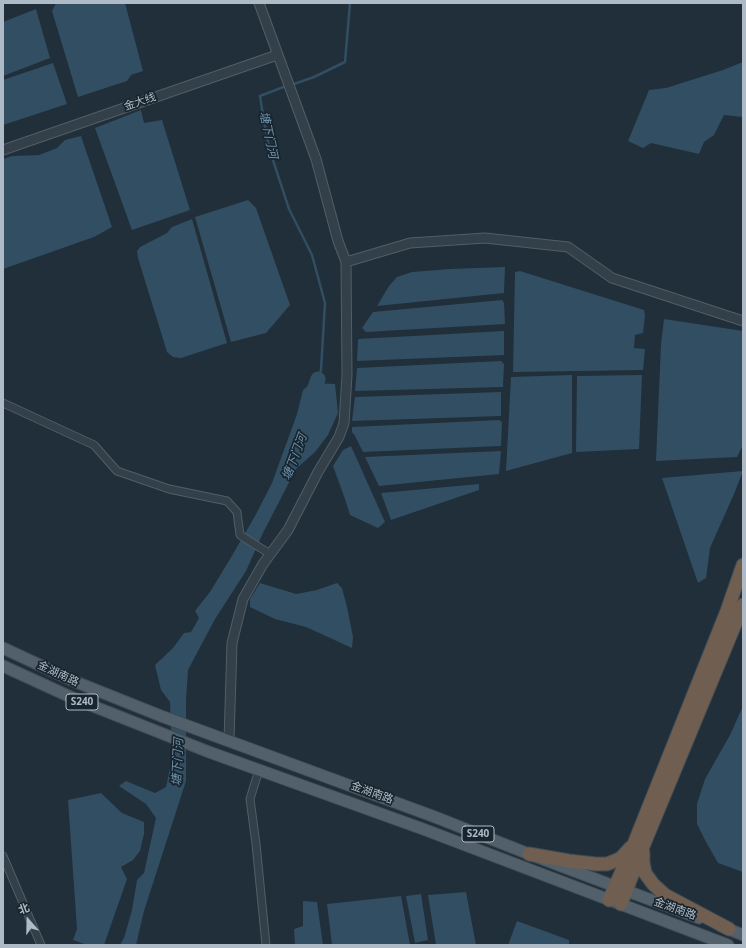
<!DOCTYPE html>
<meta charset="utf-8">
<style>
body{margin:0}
#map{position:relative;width:746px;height:948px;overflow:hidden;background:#202f39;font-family:"Open Sans","Noto Sans SC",sans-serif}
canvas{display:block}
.frame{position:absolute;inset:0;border:4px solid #aebbc6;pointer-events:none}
.north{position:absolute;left:8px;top:900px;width:40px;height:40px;-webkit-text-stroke:3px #19252e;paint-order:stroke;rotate:340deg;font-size:11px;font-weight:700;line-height:16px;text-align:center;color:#aebbc6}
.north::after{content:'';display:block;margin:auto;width:14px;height:18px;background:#aebbc6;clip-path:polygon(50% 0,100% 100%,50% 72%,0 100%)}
</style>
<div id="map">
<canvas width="746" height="948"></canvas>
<div class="frame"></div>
<div class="north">北</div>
</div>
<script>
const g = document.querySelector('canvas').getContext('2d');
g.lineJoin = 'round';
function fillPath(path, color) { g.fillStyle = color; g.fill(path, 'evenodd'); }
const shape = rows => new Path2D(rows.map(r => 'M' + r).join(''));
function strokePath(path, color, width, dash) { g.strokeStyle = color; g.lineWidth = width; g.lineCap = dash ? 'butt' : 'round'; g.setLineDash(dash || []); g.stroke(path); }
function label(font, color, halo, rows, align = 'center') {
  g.font = font + ' "Open Sans","Noto Sans SC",sans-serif'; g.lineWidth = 3.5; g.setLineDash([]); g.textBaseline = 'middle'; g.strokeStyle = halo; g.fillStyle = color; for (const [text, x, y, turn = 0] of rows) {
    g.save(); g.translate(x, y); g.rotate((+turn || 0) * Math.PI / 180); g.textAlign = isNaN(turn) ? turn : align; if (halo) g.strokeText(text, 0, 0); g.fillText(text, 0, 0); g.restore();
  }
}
fillPath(shape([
 [56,3,125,3,143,71,131,75,127,81,78,97,52,11],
 [36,9,50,58,3,76,3,22],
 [743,62,743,117,724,115,714,135,704,142,699,154,651,143,643,148,628,141,649,90,666,88,723,70],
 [53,63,67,104,3,125,3,80],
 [141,110,144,123,162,120,190,210,132,230,95,128],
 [81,136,112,227,94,237,3,269,3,159,12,156,39,155,57,148,65,140],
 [248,200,256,208,290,305,266,333,231,342,195,217],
 [192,219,227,343,181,358,173,357,167,352,138,258,137,251,140,247,167,233,172,227],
 [505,267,504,293,377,306,389,286,397,277,412,272,450,269],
 [520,271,644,310,645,315,643,333,635,335,634,348,645,349,643,370,513,372,515,272],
 [502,300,504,303,505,324,366,332,362,328,373,312],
 [664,319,743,331,743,445,737,457,656,461,661,344],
 [504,331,504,355,357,361,358,339],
 [501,361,504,364,503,387,355,391,357,368],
 [572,375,572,453,506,471,511,377],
 [642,375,639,449,576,452,577,376],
 [311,383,335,384,338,413,328,435,315,452,296,469,263,533,246,571,215,619,188,670,186,700,186,781,144,911,136,945,120,945,124,938,132,910,137,880,144,873,156,818,146,804,119,786,126,781,155,793,166,787,172,759,170,702,161,690,155,665,173,648,184,633,191,632,199,618,195,611,210,592,230,559,255,516,272,483,297,414,303,390],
 [501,392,501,416,352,421,355,397],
 [499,420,502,422,501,446,363,452,355,436,352,432,352,427],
 [351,446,385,522,378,528,350,515,345,499,333,466,343,450],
 [501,451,499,474,379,486,365,457],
 [743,471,734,494,710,548,706,578,698,583,662,478],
 [479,484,479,490,391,520,381,493],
 [260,583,296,594,317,590,337,583,342,588,347,607,353,637,352,648,306,627,275,619,250,607,250,599],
 [743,706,743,872,718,863,706,842,697,824,697,804,705,779,730,735],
 [101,793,122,813,144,822,144,834,140,851,133,860,121,867,127,879,104,945,87,945,73,940,77,929,68,800],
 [466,892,476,945,436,945,428,895],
 [421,894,428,940,415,943,406,896],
 [401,896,410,945,332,945,327,904],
 [303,901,317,902,323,945,295,945,294,929,303,926],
 [517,921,569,940,569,945,508,945]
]), '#324e62');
strokePath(shape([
 [291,85,314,77,345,62,350,3],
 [286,86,260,96,263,115,269,148,289,209,312,255,325,303,321,370,318,379]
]), '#324e62', 2.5);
strokePath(shape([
 [310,402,318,379]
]), '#324e62', 15);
const minor = shape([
 [3,403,94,445,117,471,169,489,227,501,237,512,240,535,270,554],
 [259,770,250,799,256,844,266,945],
 [3,856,41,945]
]);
const tertiary = shape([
 [3,150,277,55],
 [346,262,410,243,485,238,568,247,612,278,743,321],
 [229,740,232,643,243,599,263,564,288,530,318,472,339,437,344,423,347,375,346,262,338,241,316,159,259,3]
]);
const primary = shape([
 [3,648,76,682,161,716,435,817,529,854,699,918],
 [3,666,75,699,209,752,423,829,728,945],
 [721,926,743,935]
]);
const motorway = shape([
 [643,852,643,862,645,873,653,884,665,895,729,929],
 [529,854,569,861,596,864,607,864,617,860,621,858,630,848],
 [609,900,634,844,727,611,743,565],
 [621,904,644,844,743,605]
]);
strokePath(minor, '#515e67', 9);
strokePath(tertiary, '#515e67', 11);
strokePath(primary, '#404c56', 13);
strokePath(motorway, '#3e4b54', 15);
strokePath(minor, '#334049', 7);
strokePath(tertiary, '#334049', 9);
strokePath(primary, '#51606a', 11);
strokePath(motorway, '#705e50', 13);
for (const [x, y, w] of [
 [82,702,32],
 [478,834,32]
]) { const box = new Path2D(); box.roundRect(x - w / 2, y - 8, w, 16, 3); g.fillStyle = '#19252e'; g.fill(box); strokePath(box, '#aebbc6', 1); }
label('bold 10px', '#aebbc6', null, [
 ["S240",82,702],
 ["S240",478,834]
]);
label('11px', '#aebbc6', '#19252e', [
 ["金大线",140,102,-19],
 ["金湖南路",58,674,25],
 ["金湖南路",372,793,20],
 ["金湖南路",675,909,20]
]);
label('italic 12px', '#6d92ab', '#19252e', [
 ["塘下门河",268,135,78],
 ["塘下门河",295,457,-69],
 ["塘下门河",178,762,-87]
]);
</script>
